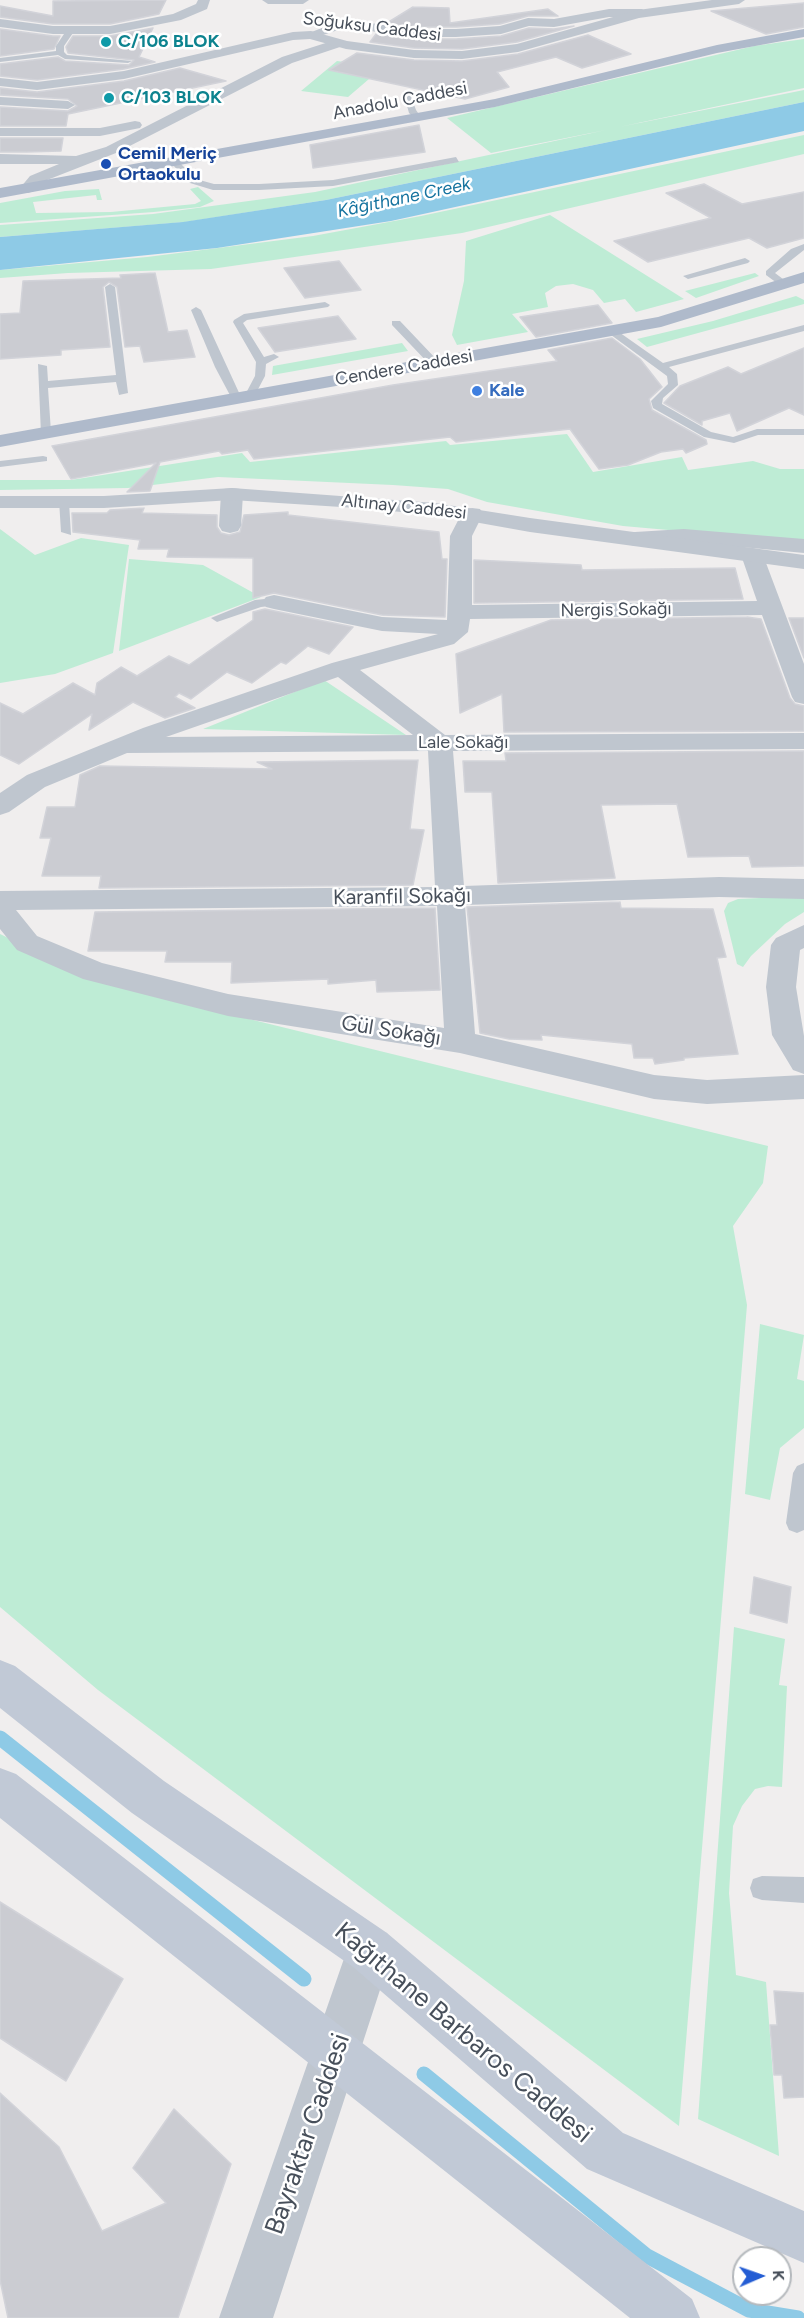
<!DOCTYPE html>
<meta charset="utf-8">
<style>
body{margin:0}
#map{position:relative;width:804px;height:2318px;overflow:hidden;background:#f0eeee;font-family:Figtree,sans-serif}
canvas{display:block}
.north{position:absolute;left:732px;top:2246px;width:60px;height:60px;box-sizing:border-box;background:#fff;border:2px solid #b5b9bd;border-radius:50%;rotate:88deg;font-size:16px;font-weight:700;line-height:24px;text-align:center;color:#474f5a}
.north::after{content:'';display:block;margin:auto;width:21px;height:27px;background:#245dd4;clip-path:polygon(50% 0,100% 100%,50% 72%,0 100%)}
</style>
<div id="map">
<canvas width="804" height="2318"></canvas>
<div class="north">K</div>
</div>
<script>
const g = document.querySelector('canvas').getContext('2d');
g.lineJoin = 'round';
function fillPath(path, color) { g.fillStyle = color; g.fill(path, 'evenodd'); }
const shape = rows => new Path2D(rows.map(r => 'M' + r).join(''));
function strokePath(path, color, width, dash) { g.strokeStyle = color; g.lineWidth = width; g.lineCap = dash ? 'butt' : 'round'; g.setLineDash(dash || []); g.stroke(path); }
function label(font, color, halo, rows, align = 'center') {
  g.font = font + ' Figtree,sans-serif'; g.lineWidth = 5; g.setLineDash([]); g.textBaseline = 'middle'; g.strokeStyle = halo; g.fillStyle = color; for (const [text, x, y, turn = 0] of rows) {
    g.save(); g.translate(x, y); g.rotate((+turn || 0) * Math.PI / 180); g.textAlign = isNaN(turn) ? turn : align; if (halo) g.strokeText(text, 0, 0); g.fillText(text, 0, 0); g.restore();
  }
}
fillPath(shape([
 [804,39,804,88,619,127,804,90,804,102,326,200,185,222,0,237,0,225,153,214,315,192,606,130,491,153,447,118,754,46],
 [337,61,383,67,348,97,301,91],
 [804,135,804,154,462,233,211,269,68,273,0,278,0,270,147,257,313,236,421,216],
 [198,187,214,201,200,207,154,212,0,223,0,203,65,191,99,189,102,200,97,200,96,195,33,202,36,213,111,212,195,204,201,201,190,189],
 [550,215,684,299,636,312,625,299,604,303,593,290,573,284,556,286,545,293,548,307,512,314,528,332,457,345,452,335,464,281,466,241],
 [755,273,759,276,696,298,685,291],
 [796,296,804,300,804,304,647,347,637,339,713,321],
 [402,343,408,351,272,375,273,366],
 [567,434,593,472,682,457,688,470,753,461,780,469,804,469,804,542,623,526,487,502,448,489,393,485,218,477,128,488,0,490,0,480,71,480,242,453,250,462,446,441,450,445],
 [0,529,35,555,81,538,129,545,113,653,55,674,0,683],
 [129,559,203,565,261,597,119,651],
 [324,680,406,735,203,729],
 [804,896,804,912,785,924,751,956,743,967,737,964,724,911,728,903,738,899],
 [0,934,102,983,768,1146,763,1183,733,1226,747,1305,679,2126,98,1690,0,1607],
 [760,1324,804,1335,797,1379,804,1381,804,1428,780,1448,770,1500,745,1494],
 [734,1627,785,1639,779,1685,787,1686,782,1787,768,1786,755,1789,742,1806,733,1826,729,1893,736,1975,766,1982,779,2156,698,2119]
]), '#beecd5');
fillPath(shape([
 [804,102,804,131,391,221,217,248,0,270,0,237,183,222,326,200]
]), '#8ecae6');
strokePath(shape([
 [0,1738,304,1979],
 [424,2074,647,2256,749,2310,798,2318]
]), '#8ecae6', 15);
const building = shape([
 [166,0,159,14,110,24,53,24,0,17,0,6,53,16,53,1,166,0],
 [804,3,804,27,766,34,711,11,804,3],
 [413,7,449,8,450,23,548,9,558,16,528,16,500,24,456,27,410,27,387,23,413,7],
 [574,26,517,42,462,49,414,48,370,42,376,34,410,39,456,39,501,36,529,28,554,29,574,26],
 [153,28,139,57,155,62,124,69,37,80,0,76,0,64,58,57,65,61,129,65,134,60,68,53,66,47,73,36,110,36,153,28],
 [0,29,53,36,60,36,54,49,0,56,0,29],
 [588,35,631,54,582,68,556,57,497,72,509,87,465,99,329,70,357,53,414,60,462,61,518,54,588,35],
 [180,68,226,81,68,114,66,126,0,126,0,107,68,111,77,106,68,99,0,95,0,88,37,92,124,81,180,68],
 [419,125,425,152,313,168,310,145,419,125],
 [0,138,63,138,61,151,26,152,0,152,0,138],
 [704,184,742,204,804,192,804,238,767,248,749,238,648,262,614,241,711,218,666,193,704,184],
 [339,261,361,290,305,298,284,268,339,261],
 [155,273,168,332,187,330,195,357,144,362,140,346,125,347,117,287,109,282,103,287,110,347,61,350,61,355,0,359,0,314,20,313,23,281,121,278,120,275,155,273],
 [598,305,612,323,536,337,520,317,598,305],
 [338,316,356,339,275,352,258,328,338,316],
 [612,338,640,359,662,387,649,399,652,410,706,440,707,444,686,453,683,449,661,452,628,465,599,469,570,429,456,442,450,437,254,459,248,450,222,454,219,451,160,462,150,491,127,492,156,463,71,479,52,446,393,385,557,361,548,350,612,338],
 [804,348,804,415,789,408,737,431,730,413,702,421,702,425,664,403,680,386,728,367,741,374,804,348],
 [144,508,142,513,217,515,217,527,221,533,229,535,240,532,244,515,288,512,288,515,439,532,442,559,447,559,445,617,382,615,274,593,253,598,253,558,167,557,169,549,138,549,140,540,73,532,72,513,107,513,110,510,144,508],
 [474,560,581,565,582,570,735,568,743,599,474,603,474,560],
 [265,609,353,627,329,654,308,646,286,664,281,662,252,683,227,672,191,699,179,693,175,697,195,708,165,718,133,702,89,730,92,714,19,764,0,755,0,703,23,714,73,683,95,695,97,683,121,667,137,676,169,656,189,665,253,620,253,612,265,609],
 [747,617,761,619,790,698,795,704,804,706,804,731,504,732,502,694,460,713,456,654,551,620,747,617],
 [789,618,804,618,804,658,789,618],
 [804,751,804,866,752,867,749,856,688,857,677,804,601,805,615,878,498,883,492,792,465,792,463,761,506,761,505,753,804,751],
 [418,760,410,829,424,830,413,885,99,888,101,876,42,876,51,838,40,838,47,807,75,807,80,775,100,766,272,769,257,762,418,760],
 [620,902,621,908,713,909,726,957,717,958,738,1054,684,1058,684,1060,655,1064,653,1058,634,1058,632,1044,541,1035,542,1040,509,1039,480,1033,467,907,620,902],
 [435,908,440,990,377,992,376,980,328,984,328,979,231,983,232,962,165,962,167,951,88,951,95,912,435,908],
 [754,1577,791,1587,787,1623,750,1613,754,1577],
 [0,1902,123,1979,66,2081,0,2038,0,1902],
 [774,1991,804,1993,804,2097,784,2098,782,2075,774,2075,770,2025,777,2025,774,1991],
 [0,2093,59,2147,102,2231,166,2203,133,2168,174,2109,231,2164,178,2318,8,2318,0,2280,0,2093]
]);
fillPath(building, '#cbccd2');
strokePath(building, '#d2d3d9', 1.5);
fillPath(shape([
 [68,28,75,30,64,46,64,52,67,55,132,61,128,63,65,59,58,55,0,62,0,58,56,51,56,46,68,28],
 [403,91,409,91,416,110,423,120,417,120,409,113,403,91],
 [456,157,459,162,333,186,259,190,213,190,190,183,171,163,178,161,196,179,214,184,259,184,333,180,456,157],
 [804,244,804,250,775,273,787,282,787,286,781,286,766,275,766,271,791,249,804,244],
 [745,258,750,261,748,263,688,279,683,276,745,258],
 [110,284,115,287,128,393,119,395,116,382,48,388,51,432,41,434,38,364,47,366,48,381,116,375,105,287,110,284],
 [325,302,330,305,328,307,247,320,243,323,264,357,274,354,279,357,266,364,265,376,255,395,246,397,245,395,255,376,256,362,233,322,234,320,244,314,325,302],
 [196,307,201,310,241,397,240,399,232,399,215,367,191,310,196,307],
 [392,321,400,321,438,361,438,365,430,365,392,325,392,321],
 [804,325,804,331,669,367,677,374,678,385,663,398,662,404,711,432,733,437,757,429,804,429,804,435,758,435,734,443,704,437,653,408,651,401,668,384,667,376,607,332,616,330,663,363,804,325],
 [43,456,47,457,47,461,0,467,0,461,43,456],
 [59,500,69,502,71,535,61,532,59,500],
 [274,598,278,599,278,605,261,607,217,622,211,618,255,600,274,598],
 [804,1463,804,1530,797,1533,789,1530,786,1523,793,1473,797,1466,804,1463],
 [762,1876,804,1877,804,1903,762,1900,753,1897,750,1888,753,1879,762,1876]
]), '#bfc6cf');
fillPath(shape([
 [198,0,210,0,207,9,181,20,110,34,53,34,0,27,0,19,53,26,110,26,173,14,196,4,198,0],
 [262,0,309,0,303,4,268,4,262,0],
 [609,9,642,9,648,13,642,17,609,17,554,27,529,26,501,34,456,37,410,37,364,30,338,30,311,39,304,35,337,22,364,22,410,29,456,29,500,26,528,18,554,19,609,9],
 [338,39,345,43,343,46,292,63,116,153,42,182,34,191,28,193,20,188,30,176,59,164,0,164,0,154,76,156,106,147,282,57,338,39],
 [0,97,68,101,75,105,68,109,0,105,0,97],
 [135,121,140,122,142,125,140,128,100,136,0,136,0,128,100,128,135,121],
 [232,488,240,489,243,494,241,526,238,531,230,533,222,531,219,526,221,494,224,489,232,488],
 [472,508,480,509,483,514,472,536,472,605,757,601,741,555,744,550,752,548,684,543,635,546,627,544,624,539,627,534,635,532,684,529,804,539,804,553,752,548,760,550,763,555,804,664,804,704,795,702,792,697,762,615,470,619,468,632,454,644,360,670,445,735,804,733,804,749,453,751,464,886,719,877,804,879,804,899,719,897,465,905,475,1034,654,1075,707,1080,804,1075,804,1099,707,1104,654,1099,460,1053,228,1016,83,979,17,950,0,929,0,891,435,887,428,751,127,753,45,787,9,812,0,815,0,793,27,775,143,728,332,663,438,634,382,631,274,609,266,607,262,602,266,597,274,595,382,617,447,620,450,536,464,509,472,508],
 [338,677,413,735,166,737,338,677],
 [437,906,444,1028,228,994,102,963,37,936,16,910,437,906],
 [804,925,804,948,800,950,796,987,804,1036,804,1074,793,1070,772,1035,766,987,771,945,776,938,804,925]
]), '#bfc6cf');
fillPath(shape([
 [712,0,745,0,739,4,639,18,518,52,462,59,414,58,346,49,310,39,293,40,124,79,37,90,0,86,0,78,37,82,124,71,293,32,311,31,347,41,414,50,462,51,517,44,638,10,712,0],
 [232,488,435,503,530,518,804,555,804,569,530,532,435,515,357,508,232,500,104,508,0,508,0,496,104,496,232,488],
 [370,1927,387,1933,393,1950,273,2318,219,2318,347,1950,353,1933,370,1927]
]), '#bfc6cf');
fillPath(shape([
 [0,1660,15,1666,164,1781,387,1933,623,2133,804,2211,804,2263,587,2169,353,1967,132,1813,0,1708,0,1660],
 [0,1768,16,1774,692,2299,700,2318,630,2318,0,1818,0,1768]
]), '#c1c9d6');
fillPath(shape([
 [804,29,804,37,717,53,495,107,0,198,0,188,495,99,717,45,804,29],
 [804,272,804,283,661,327,0,447,0,435,658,317,804,272]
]), '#afbacb');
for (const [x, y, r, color] of [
 [106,42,6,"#0f9aa8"],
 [109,98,6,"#0f9aa8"],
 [106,164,6,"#1a4fb4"],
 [477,391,6,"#3f7fe0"]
]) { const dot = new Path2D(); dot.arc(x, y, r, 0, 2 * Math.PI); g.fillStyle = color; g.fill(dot); strokePath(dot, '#fff', 2); }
label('18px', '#474f5a', '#fff', [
 ["Soğuksu Caddesi",372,27,7],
 ["Anadolu Caddesi",400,101,-11],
 ["Cendere Caddesi",404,368,-10],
 ["Altınay Caddesi",404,507,6],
 ["Nergis Sokağı",616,610,-1],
 ["Lale Sokağı",463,743]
]);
label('bold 18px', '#0d838f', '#fff', [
 ["C/106 BLOK",118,42],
 ["C/103 BLOK",121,98]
], 'left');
label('bold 18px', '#164399', '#fff', [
 ["Cemil Meriç",118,154],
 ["Ortaokulu",118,175]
], 'left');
label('italic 18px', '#15739f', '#fff', [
 ["Kâğıthane Creek",404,198,-12]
]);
label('bold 18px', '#366cbe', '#fff', [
 ["Kale",489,391]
], 'left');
label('21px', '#474f5a', '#fff', [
 ["Karanfil Sokağı",402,897,-1],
 ["Gül Sokağı",391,1031,9]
]);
label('26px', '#474f5a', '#fff', [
 ["Kağıthane Barbaros Caddesi",463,2033,40],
 ["Bayraktar Caddesi",308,2134,-71]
]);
</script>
